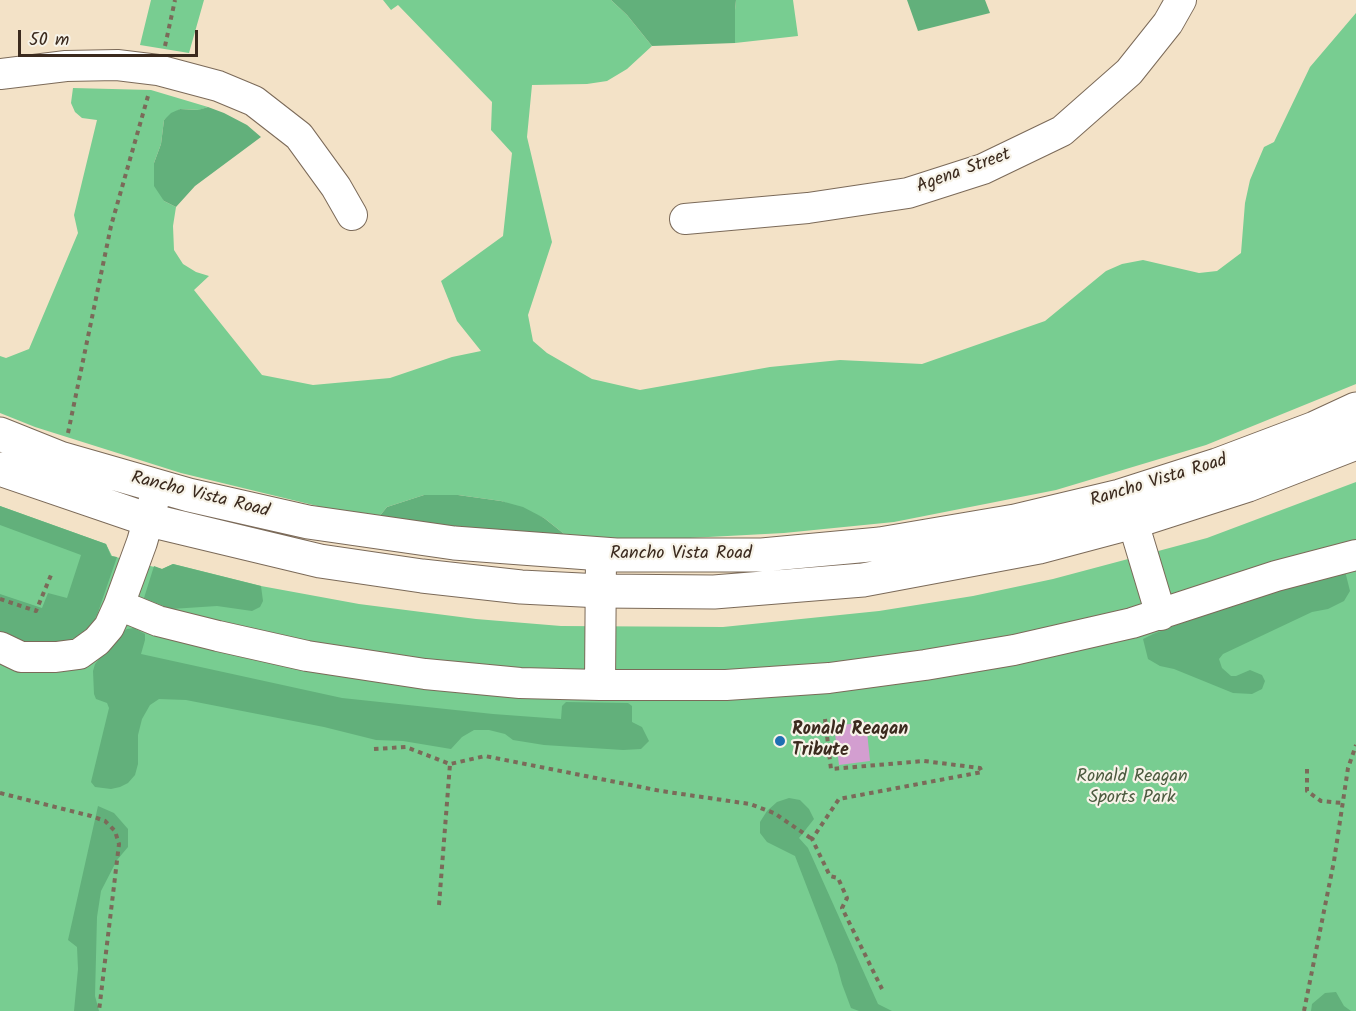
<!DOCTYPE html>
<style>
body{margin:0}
#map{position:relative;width:1356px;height:1011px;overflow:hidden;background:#f3e2c7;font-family:Kalam,sans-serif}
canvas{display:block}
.scale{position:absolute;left:18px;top:30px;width:180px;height:27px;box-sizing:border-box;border:3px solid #3b2a1e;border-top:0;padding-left:8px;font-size:18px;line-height:21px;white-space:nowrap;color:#3b2a1e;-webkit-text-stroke:4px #f7f3e8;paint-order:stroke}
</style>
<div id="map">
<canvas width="1356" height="1011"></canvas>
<div class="scale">50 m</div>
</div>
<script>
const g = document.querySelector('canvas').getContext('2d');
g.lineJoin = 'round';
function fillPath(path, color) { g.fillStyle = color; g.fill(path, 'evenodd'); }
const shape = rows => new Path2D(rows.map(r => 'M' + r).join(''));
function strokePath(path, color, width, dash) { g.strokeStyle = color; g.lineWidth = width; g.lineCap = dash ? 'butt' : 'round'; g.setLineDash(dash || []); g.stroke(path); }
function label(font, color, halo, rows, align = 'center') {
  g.font = font + ' Kalam,sans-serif'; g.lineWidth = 4.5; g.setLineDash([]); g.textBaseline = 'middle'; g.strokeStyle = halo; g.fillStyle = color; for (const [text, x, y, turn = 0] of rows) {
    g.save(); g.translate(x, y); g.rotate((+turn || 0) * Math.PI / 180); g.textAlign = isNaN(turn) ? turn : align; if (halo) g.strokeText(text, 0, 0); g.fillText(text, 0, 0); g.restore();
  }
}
fillPath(shape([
 [151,0,204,0,189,53,140,45],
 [383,0,611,0,627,15,652,46,627,69,607,81,587,84,532,85,527,137,552,242,528,315,533,341,547,353,592,379,640,390,770,367,840,360,922,364,1045,321,1106,271,1122,264,1143,260,1199,273,1217,271,1241,253,1245,203,1250,180,1264,147,1274,142,1310,67,1356,13,1356,384,1206,445,1056,490,894,522,784,533,671,539,568,537,544,518,501,501,458,495,424,495,387,507,378,518,346,513,181,473,35,427,0,413,0,356,6,358,29,349,78,233,74,215,97,120,82,118,75,112,71,103,73,88,151,90,208,107,199,110,180,109,164,120,161,144,154,163,164,201,176,207,173,226,174,250,183,264,196,272,209,276,194,290,262,375,313,385,390,378,452,357,481,351,457,321,441,281,503,236,512,153,491,130,492,102,398,5,391,10],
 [736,0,793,0,798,36,735,43,735,10],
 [1356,482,1356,1011,0,1011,0,506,106,544,112,556,162,569,173,564,261,586,359,604,476,619,561,626,723,627,879,611,973,596,1053,579,1207,538]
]), '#78cd91');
fillPath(shape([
 [611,0,736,0,735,10,735,43,652,46,627,15],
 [907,0,985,0,990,13,918,31],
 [208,107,224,113,247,125,261,137,195,186,176,207,164,201,154,186,154,163,161,144,164,120,171,113,180,109,198,110],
 [424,495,458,495,501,501,523,507,544,518,568,537,475,531,378,518,387,507],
 [0,506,106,544,111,556,117,557,97,615,91,626,76,637,65,642,31,644,0,631,0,594,42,608,48,593,67,598,81,555,0,525],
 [173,564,261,586,263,601,260,607,252,611,217,606,171,609,144,598,154,566,162,569],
 [1345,571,1350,591,1344,601,1328,609,1312,612,1223,654,1219,659,1222,668,1231,676,1236,676,1250,670,1262,675,1265,681,1262,689,1252,694,1233,693,1174,669,1160,666,1148,659,1143,639,1153,634,1253,596],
 [134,628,145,634,145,640,141,654,342,698,493,714,561,719,562,706,566,702,628,703,632,706,632,722,642,727,649,741,641,749,623,750,544,745,513,740,505,734,489,730,474,730,462,737,451,749,403,741,376,740,324,727,186,700,159,699,150,705,142,719,138,735,138,764,135,775,128,783,120,787,111,789,95,787,91,782,109,708,107,703,96,699,94,694,93,671,95,664,120,634,127,629],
 [789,798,800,800,809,809,814,819,799,838,808,848,878,1004,892,1011,859,1011,851,1008,842,984,837,965,795,856,767,842,760,833,760,822,767,811,777,802],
 [98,806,114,813,128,829,128,847,117,860,101,891,97,917,95,996,99,1011,74,1011,78,969,77,947,68,940],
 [1336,992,1344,1006,1351,1011,1311,1011,1312,1004,1325,993]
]), '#62b07b');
fillPath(shape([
 [866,722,870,761,839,765,834,726]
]), '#d39ed0');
const minor = shape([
 [0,74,66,66,117,65,158,70,218,86,254,101,299,136,336,187,352,215],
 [685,219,808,208,908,193,983,169,1062,131,1129,72,1168,23,1181,0],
 [1133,522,1161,615],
 [119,605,158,621,218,636,307,656,425,674,520,683,600,685,726,685,829,678,925,665,1014,650,1132,623,1276,576,1356,555],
 [0,647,21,657,56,657,79,654,97,641,109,627,119,605,142,542,158,486],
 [600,685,601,554]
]);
const major = shape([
 [0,434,60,458,189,495,308,522,454,543,616,555,762,555,880,544,1015,521,1120,496,1217,465,1315,428,1356,409],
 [0,469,149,520,320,561,422,576,521,587,601,591,714,592,863,580,1039,547,1133,522,1248,485,1356,443]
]);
strokePath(minor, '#7b6a59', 32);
strokePath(major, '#7b6a59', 35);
strokePath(shape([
 [165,46,175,0],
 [68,433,111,226,148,96],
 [0,599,36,611,51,575],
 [825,719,831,769,924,761,980,768,982,772,839,799,812,839,830,876,838,878,847,898,842,908,882,989],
 [374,749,406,747,450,764,485,756,661,791,750,804,774,813,812,839],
 [1307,769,1307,791,1321,801,1342,803],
 [0,793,91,816,105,821,115,831,119,844,99,1011],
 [439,905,450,764],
 [1304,1011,1334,861,1348,768,1356,745]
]), '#7b6a59', 4, [4.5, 4.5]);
strokePath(minor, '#fff', 30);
strokePath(major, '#fff', 33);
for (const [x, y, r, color] of [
 [780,741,6,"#1f6fb2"]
]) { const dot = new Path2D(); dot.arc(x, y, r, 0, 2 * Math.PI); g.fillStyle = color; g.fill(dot); strokePath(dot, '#f7f3e8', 2); }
label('18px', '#3b2a1e', '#f7f3e8', [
 ["Agena Street",964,172,-20],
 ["Rancho Vista Road",1159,482,-17],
 ["Rancho Vista Road",200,496,14],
 ["Rancho Vista Road",681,555]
]);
label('bold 18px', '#3b2a1e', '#f7f3e8', [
 ["Ronald Reagan",792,731],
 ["Tribute",792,752]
], 'left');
label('18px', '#4d5b40', '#f7f3e8', [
 ["Ronald Reagan",1132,778],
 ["Sports Park",1132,799]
]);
</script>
